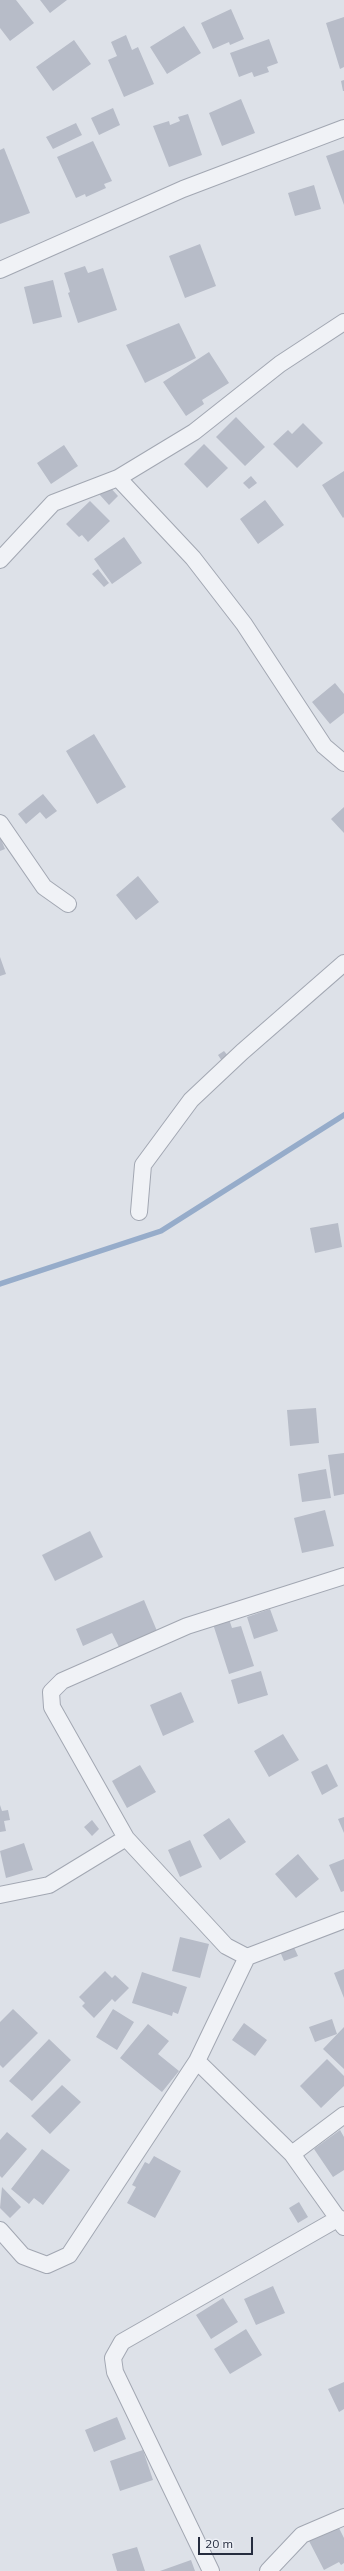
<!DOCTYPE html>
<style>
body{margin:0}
#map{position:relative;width:344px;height:2571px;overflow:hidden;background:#dde1e8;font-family:Mulish,sans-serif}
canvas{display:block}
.scale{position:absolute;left:198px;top:2537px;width:55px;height:18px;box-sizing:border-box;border:2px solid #262d3f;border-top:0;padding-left:5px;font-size:12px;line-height:14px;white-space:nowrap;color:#262d3f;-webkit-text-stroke:3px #edf0f6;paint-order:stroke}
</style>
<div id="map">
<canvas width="344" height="2571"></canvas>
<div class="scale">20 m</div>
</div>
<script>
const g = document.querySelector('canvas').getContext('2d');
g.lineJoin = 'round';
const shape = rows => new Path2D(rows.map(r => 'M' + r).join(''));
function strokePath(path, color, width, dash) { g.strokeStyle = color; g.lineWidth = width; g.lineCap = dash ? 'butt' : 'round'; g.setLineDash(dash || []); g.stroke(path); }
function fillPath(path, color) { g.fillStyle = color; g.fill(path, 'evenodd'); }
strokePath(shape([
 [0,1284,161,1231,344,1115]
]), '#96acca', 5.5);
fillPath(shape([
 [0,0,16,0,34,23,10,41,0,28],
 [40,0,67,0,50,13],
 [231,9,244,39,230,45,229,42,213,49,201,23],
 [344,17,344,67,340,69,326,23],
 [184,26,201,53,167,74,150,47],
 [126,35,132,50,138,47,154,84,124,97,108,60,117,56,111,42],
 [269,39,278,63,267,67,269,72,254,77,252,72,239,77,230,53],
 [74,40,91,64,53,91,36,67],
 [344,80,344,91,343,91,341,81],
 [241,99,255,133,222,146,209,113],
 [113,108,120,125,99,135,91,118],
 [188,114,202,155,169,167,153,126,169,121,170,125,180,121,178,117],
 [76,123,82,135,53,149,46,137],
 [93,141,112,181,104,184,106,188,86,197,85,194,76,198,57,157],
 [4,148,30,213,0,224,0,150],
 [344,150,344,205,326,156],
 [314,185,321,209,295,216,288,193],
 [200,244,216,286,185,298,169,256],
 [85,266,88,273,103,268,117,310,78,323,68,293,70,292,64,273],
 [53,280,62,317,33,324,24,287],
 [179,323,196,358,145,383,126,345],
 [209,352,229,383,202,400,204,404,186,416,163,382],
 [236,417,265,447,245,466,216,437],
 [303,423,323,443,297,468,273,444,288,430,292,434],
 [204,444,228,468,207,488,184,464],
 [64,445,78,466,51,484,37,463],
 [344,471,344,517,343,518,322,485],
 [251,476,257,483,249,489,243,483],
 [108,485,118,496,109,505,99,494],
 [265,500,284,525,258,544,240,519],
 [90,501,110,521,88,542,82,535,79,537,66,524],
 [124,537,142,563,112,584,94,559],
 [98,569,109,583,104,587,92,574],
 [335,683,344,694,344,713,330,724,312,702],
 [94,734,126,787,97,804,66,751],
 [43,794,57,811,46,819,40,812,26,824,18,814],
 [344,807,344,833,331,819],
 [0,837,5,849,0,851],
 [138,876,159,902,136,920,116,895],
 [0,957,6,974,0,976],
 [224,1051,229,1057,222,1061,218,1055],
 [338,1223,342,1247,315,1253,310,1228],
 [316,1408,319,1443,290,1446,287,1410],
 [344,1453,344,1494,334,1496,328,1455],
 [326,1469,331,1498,302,1502,298,1474],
 [325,1510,334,1546,302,1553,294,1518],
 [90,1531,103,1557,55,1581,42,1555],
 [144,1600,157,1631,119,1647,112,1633,83,1646,76,1629],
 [270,1609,278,1631,254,1639,247,1617],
 [229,1619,232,1628,241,1626,254,1666,229,1674,213,1624],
 [261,1671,268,1695,238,1704,231,1680],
 [181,1692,194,1722,163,1736,150,1705],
 [283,1734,299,1760,269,1777,254,1751],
 [327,1764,338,1786,322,1795,311,1772],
 [140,1765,156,1792,127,1808,112,1781],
 [0,1805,2,1811,8,1810,10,1820,4,1821,6,1831,0,1832],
 [344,1817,344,1833,338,1819],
 [229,1818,246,1842,220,1860,203,1835],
 [92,1820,99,1829,92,1836,84,1827],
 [190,1840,202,1867,180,1877,168,1850],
 [24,1843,33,1870,6,1878,0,1851],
 [298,1854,319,1879,296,1898,275,1874],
 [344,1859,344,1891,341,1892,329,1865],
 [180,1937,209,1944,200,1978,172,1971],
 [292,1943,298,1956,284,1961,279,1949],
 [344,1969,344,1998,334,1973],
 [105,1971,112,1978,115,1975,129,1988,115,2002,112,1999,94,2018,82,2006,85,2003,79,1997],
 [142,1972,187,1987,178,2014,173,2012,172,2016,132,2003],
 [13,2009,38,2033,3,2068,0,2065,0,2022],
 [113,2009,134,2022,117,2050,96,2037],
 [332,2019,337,2034,315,2042,309,2027],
 [244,2023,267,2040,255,2056,232,2040],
 [148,2024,169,2041,158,2054,179,2071,162,2092,120,2058],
 [344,2027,344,2069,323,2049],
 [49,2039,71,2060,32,2101,9,2081],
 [327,2059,344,2076,344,2086,321,2108,300,2086],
 [62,2085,81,2102,50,2134,31,2116],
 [340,2130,344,2137,344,2170,333,2177,314,2149],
 [7,2132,27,2149,2,2178,0,2176,0,2140],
 [42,2149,70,2170,43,2205,34,2198,29,2204,11,2189],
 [154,2156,181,2171,155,2218,127,2203,136,2187,132,2185,145,2162,149,2164],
 [2,2187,21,2207,10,2218,0,2208],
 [299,2202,308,2217,298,2223,289,2208],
 [273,2286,285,2313,256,2325,244,2299],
 [223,2298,238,2322,211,2339,196,2315],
 [246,2329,262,2355,230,2374,214,2349],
 [344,2382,344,2409,339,2412,328,2389],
 [117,2417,126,2439,94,2452,85,2430],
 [143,2450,153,2480,120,2491,110,2461],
 [338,2526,344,2538,344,2563,341,2565,339,2562,324,2570,309,2541],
 [137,2547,145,2571,117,2571,112,2554],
 [191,2560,195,2571,160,2571]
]), '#b7bcc8');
const street = shape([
 [0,270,183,189,344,128],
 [118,478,193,558,244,624,324,746,344,763],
 [0,560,53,503,118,478,194,432,280,364,344,322],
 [0,823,44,887,68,904],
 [139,1212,143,1165,191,1100,242,1052,344,963],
 [0,1895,49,1885,126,1838],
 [247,1957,226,1946,126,1838,52,1707,51,1692,62,1681,187,1626,344,1576],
 [197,2061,292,2154,344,2227],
 [292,2154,344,2115],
 [0,2230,23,2256,47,2265,69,2255,197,2061,247,1957,344,1920],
 [211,2571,115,2372,113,2358,122,2342,339,2218],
 [268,2571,302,2535,344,2517]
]);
strokePath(street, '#a2a7b2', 18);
strokePath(street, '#f0f2f6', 16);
</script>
